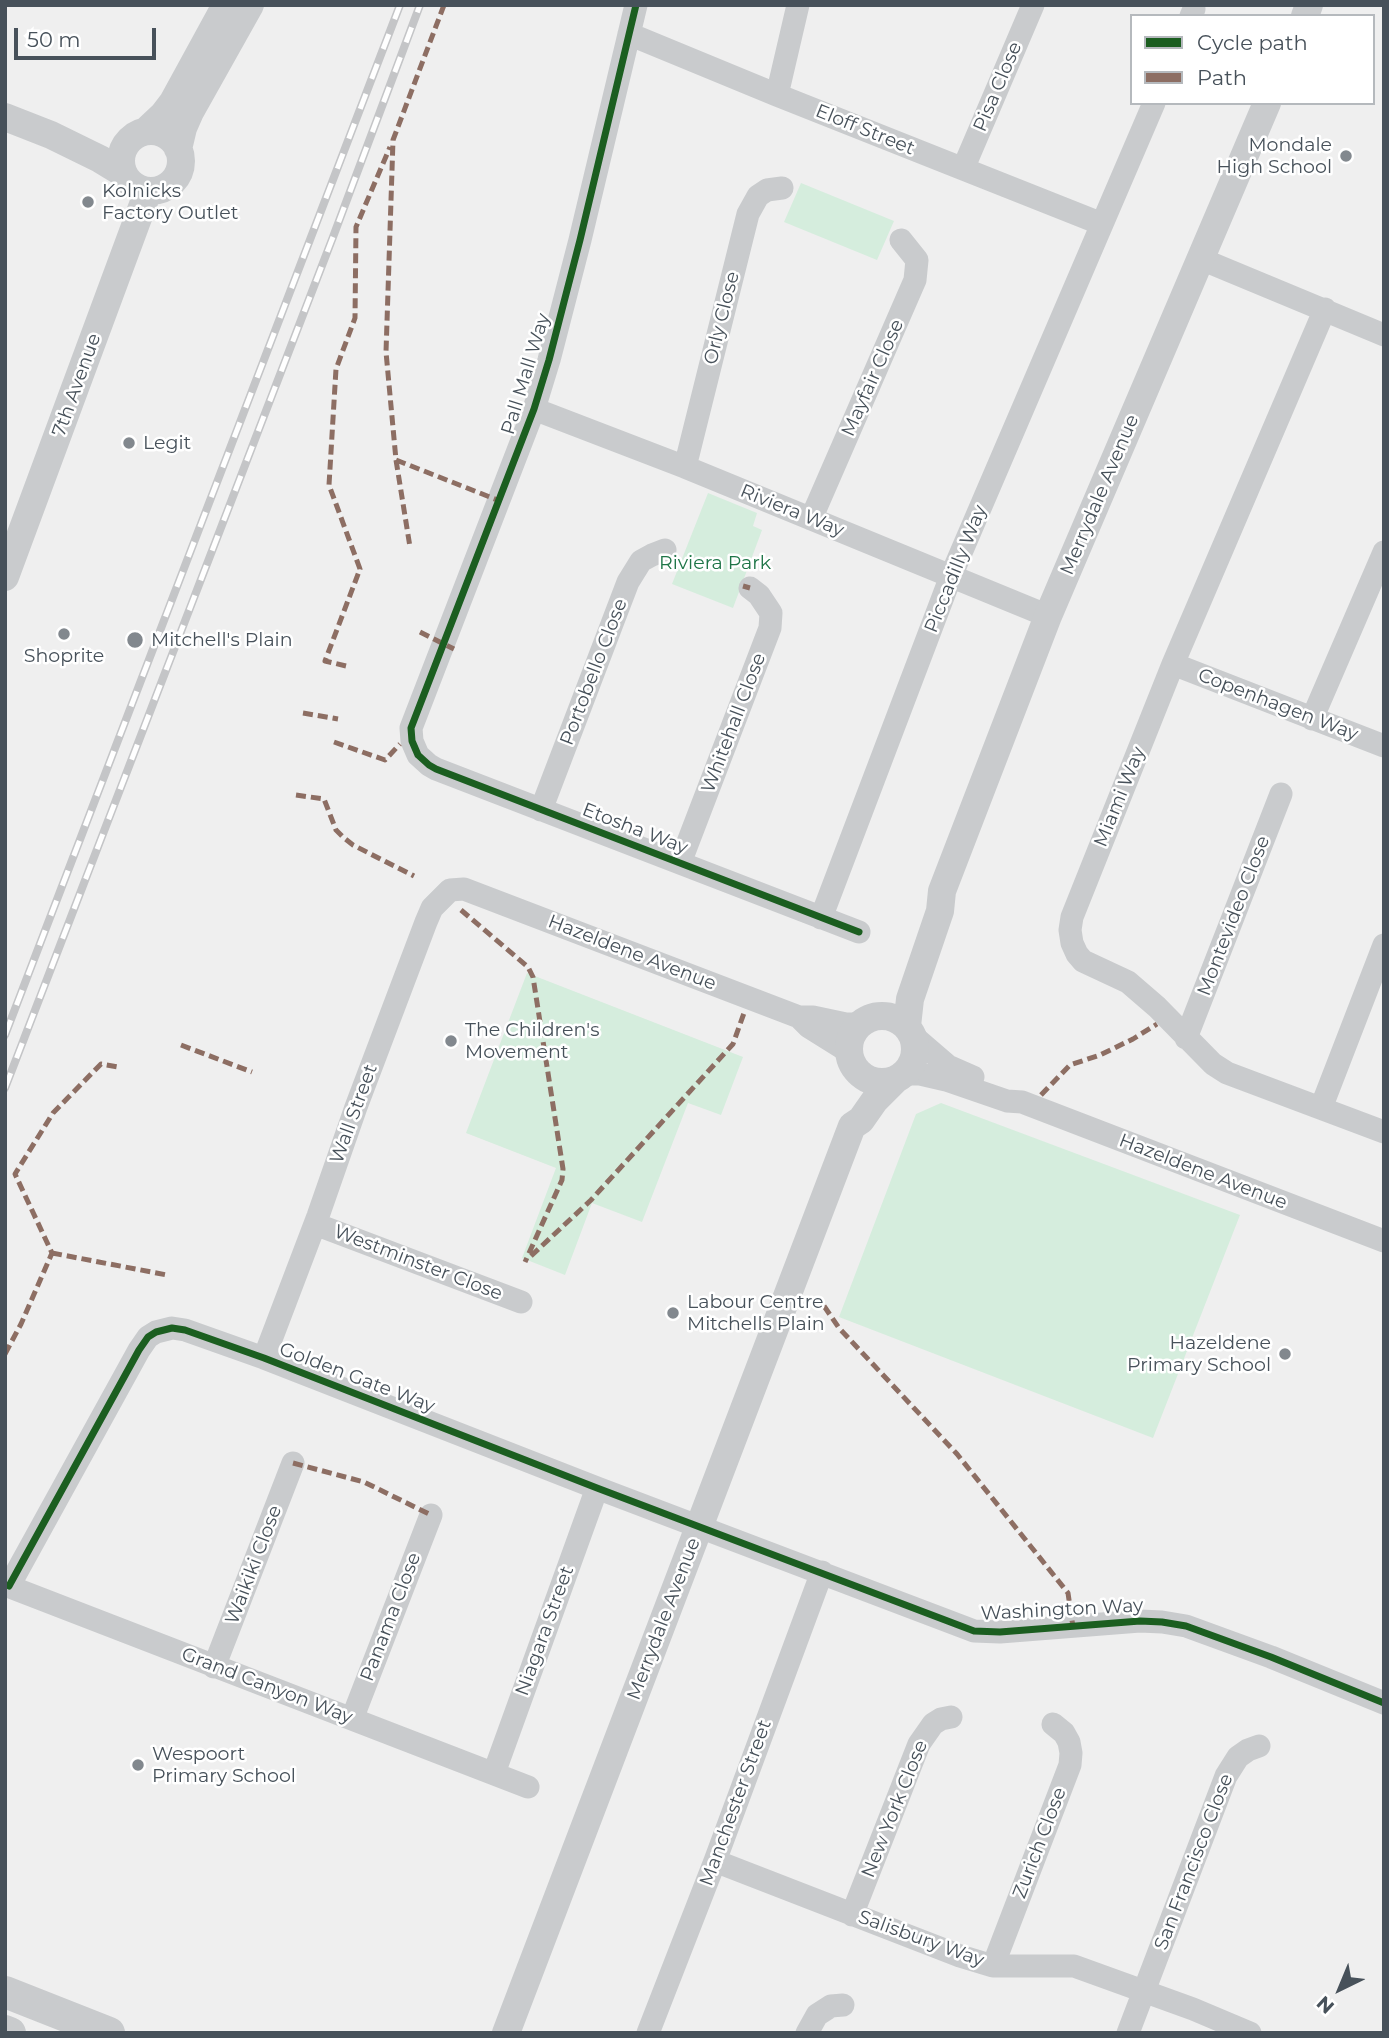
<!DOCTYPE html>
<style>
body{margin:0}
#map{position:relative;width:1389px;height:2038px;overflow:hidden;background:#efefef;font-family:Montserrat,sans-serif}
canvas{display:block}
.frame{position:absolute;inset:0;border:7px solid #47515a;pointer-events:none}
.legend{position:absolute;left:1130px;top:14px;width:245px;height:91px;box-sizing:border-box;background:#fff;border:2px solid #b5b9bd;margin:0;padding:9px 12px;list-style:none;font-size:21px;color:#47515a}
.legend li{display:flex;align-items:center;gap:14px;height:35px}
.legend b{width:35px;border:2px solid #b5b9bd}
.north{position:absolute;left:1305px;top:1954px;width:70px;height:70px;-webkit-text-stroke:5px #fff;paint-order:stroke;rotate:223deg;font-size:19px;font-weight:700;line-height:28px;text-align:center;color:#47515a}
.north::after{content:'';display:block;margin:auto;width:24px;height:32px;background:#47515a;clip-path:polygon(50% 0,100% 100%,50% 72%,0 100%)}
.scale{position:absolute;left:14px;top:28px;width:142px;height:32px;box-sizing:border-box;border:4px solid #47515a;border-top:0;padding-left:9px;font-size:21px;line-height:24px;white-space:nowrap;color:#47515a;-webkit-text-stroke:5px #fff;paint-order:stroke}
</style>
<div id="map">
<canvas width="1389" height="2038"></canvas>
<div class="frame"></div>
<ul class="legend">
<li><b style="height:9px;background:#1b5e20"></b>Cycle path</li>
<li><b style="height:9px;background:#8d6e63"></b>Path</li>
</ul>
<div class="north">N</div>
<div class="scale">50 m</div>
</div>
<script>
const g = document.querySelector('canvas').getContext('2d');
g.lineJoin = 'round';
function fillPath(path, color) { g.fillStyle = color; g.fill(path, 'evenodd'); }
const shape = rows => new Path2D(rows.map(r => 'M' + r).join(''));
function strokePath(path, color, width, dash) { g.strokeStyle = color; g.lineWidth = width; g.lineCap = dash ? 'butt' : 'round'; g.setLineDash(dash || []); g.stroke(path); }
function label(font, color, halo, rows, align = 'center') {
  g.font = font + ' Montserrat,sans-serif'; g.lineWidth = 5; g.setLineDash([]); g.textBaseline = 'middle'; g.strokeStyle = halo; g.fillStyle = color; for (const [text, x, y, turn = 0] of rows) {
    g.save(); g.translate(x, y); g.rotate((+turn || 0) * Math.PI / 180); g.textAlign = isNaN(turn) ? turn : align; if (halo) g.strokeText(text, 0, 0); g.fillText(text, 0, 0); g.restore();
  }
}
fillPath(shape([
 [801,183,894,221,877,260,784,222],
 [708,493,757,513,753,526,762,530,733,608,672,584],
 [527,973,743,1057,721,1115,688,1103,642,1222,592,1203,565,1275,522,1258,556,1168,466,1133],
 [941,1103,1240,1215,1153,1438,839,1317,916,1114]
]), '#d5eddd');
strokePath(shape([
 [636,5,580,240,549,360,534,409,411,728,412,741,418,755,429,765,436,769,859,932],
 [1191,16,1194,9],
 [629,34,777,95,1102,224],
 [777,95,798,5],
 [963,169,1033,5],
 [1201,259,1384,335],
 [1325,309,1173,664,1072,917,1070,930,1072,943,1077,954,1083,961,1128,982,1157,1007,1213,1064,1227,1073,1384,1132],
 [534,409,685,467,1048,616],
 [685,467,748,214,758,196,767,190,782,188],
 [811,519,915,280,917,260,901,240],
 [1173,664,1384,746],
 [1312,719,1384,552],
 [541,810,628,582,641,561,652,555,665,550],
 [680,863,770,628,771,613,759,595,750,588],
 [821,918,951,576,1154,103],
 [799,1017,809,1027,849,1052],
 [912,1035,948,1066,973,1077],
 [1186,1038,1281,794],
 [904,1074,920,1074,946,1080,1007,1101,1022,1102,1384,1241],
 [1321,1108,1384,945],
 [315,1224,521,1302],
 [264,1358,318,1216,356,1107,426,922,432,908,450,890,464,889,799,1017,813,1017,846,1024,860,1024],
 [5,1585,528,1787],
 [9,1586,139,1350,148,1337,156,1332,172,1328,185,1330,264,1358,597,1488,974,1631,1000,1632,1140,1621,1162,1622,1186,1626,1271,1657,1384,1703],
 [214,1667,293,1463],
 [352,1719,431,1515],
 [494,1773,597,1488],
 [715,1861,960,1956,993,1966,1074,1966,1193,2009,1250,2033],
 [852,1915,919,1744,933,1724,941,1719,951,1717],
 [993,1966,1070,1765,1071,1753,1069,1742,1064,1733,1053,1724],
 [648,2033,715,1861,822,1572],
 [807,2033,817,2015,831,2006,843,2005],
 [1128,2033,1226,1776,1238,1757,1248,1750,1259,1746]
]), '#c9cbcd', 23);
strokePath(shape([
 [1305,16,1309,5],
 [5,117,51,135,100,159,123,173],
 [146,131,163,115,173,102,226,5],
 '121 161a30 30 0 1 1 60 0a30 30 0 1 1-60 0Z',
 [178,149,183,128,190,112,250,5],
 [5,577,148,191],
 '849 1049a33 33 0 1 1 66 0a33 33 0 1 1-66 0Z',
 [907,1026,910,999,940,911,942,891,1048,616,1267,103],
 [506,2033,852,1126,861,1120,875,1100,895,1080]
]), '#c9cbcd', 28);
strokePath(shape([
 [5,1992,109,2033],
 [5,2031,10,2033]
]), '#c9cbcd', 32);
const rail = shape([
 [5,1035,400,5],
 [5,1088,333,237,420,5]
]);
strokePath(rail, '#c4c5c7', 8);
strokePath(rail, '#fff', 5, [16]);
strokePath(shape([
 [444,5,393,140,386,352,396,460,500,501],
 [396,460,410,547],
 [743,586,750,588],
 [420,632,454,649],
 [346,666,325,661,360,569,329,485,336,369,355,318,356,227,390,147],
 [303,713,338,719],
 [334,742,385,760,400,744],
 [296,795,324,799,336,830,344,838,353,845,414,876],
 [461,910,528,967,533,977,563,1169,562,1180,525,1262],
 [181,1045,252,1072],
 [1041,1095,1070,1065,1100,1055,1133,1039,1157,1024],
 [52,1253,167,1275],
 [531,1256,591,1200,733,1044,744,1013],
 [824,1306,839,1328,957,1454,1068,1593,1073,1627],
 [5,1354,21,1324,52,1253,15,1174,53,1113,101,1064,118,1067],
 [293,1463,364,1482,431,1515]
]), '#8d6e63', 5, [10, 5]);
strokePath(shape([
 [636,5,580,240,549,360,534,409,411,728,412,741,418,755,429,765,436,769,859,932],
 [9,1586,139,1350,148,1337,156,1332,172,1328,185,1330,264,1358,597,1488,974,1631,1000,1632,1140,1621,1162,1622,1186,1626,1271,1657,1384,1703]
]), '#1b5e20', 7);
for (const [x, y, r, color] of [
 [1346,156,7,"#82888e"],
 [88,202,7,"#82888e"],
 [129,443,7,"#82888e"],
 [64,634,7,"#82888e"],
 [135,640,9,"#82888e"],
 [451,1041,7,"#82888e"],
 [673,1313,7,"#82888e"],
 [1285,1354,7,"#82888e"],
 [138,1765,7,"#82888e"]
]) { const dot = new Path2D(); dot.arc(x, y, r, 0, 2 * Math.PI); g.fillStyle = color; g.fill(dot); strokePath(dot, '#fff', 2.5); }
label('19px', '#47515a', '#fff', [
 ["Pisa Close",998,87,-67],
 ["Eloff Street",865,130,22],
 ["Orly Close",722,318,-76],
 ["Pall Mall Way",526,374,-73],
 ["Mayfair Close",873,378,-66],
 ["7th Avenue",77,385,-70],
 ["Merrydale Avenue",1100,495,-67],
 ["Riviera Way",792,511,22],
 ["Piccadilly Way",956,569,-68],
 ["Portobello Close",594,672,-69],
 ["Copenhagen Way",1278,705,21],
 ["Whitehall Close",734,723,-69],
 ["Miami Way",1120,797,-68],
 ["Etosha Way",635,829,21],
 ["Montevideo Close",1234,916,-69],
 ["Hazeldene Avenue",632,953,21],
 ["Wall Street",354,1114,-70],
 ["Hazeldene Avenue",1203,1172,21],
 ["Westminster Close",418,1263,21],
 ["Golden Gate Way",357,1378,21],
 ["Waikiki Close",254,1565,-69],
 ["Washington Way",1062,1610,-3],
 ["Panama Close",391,1617,-69],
 ["Merrydale Avenue",664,1619,-69],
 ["Niagara Street",545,1631,-70],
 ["Grand Canyon Way",267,1686,21],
 ["Manchester Street",736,1803,-70],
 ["New York Close",895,1809,-68],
 ["Zurich Close",1040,1843,-69],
 ["San Francisco Close",1194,1862,-69],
 ["Salisbury Way",921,1939,20]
]);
label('19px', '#47515a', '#fff', [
 ["Mondale",1332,145,"right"],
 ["High School",1332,167,"right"],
 ["Kolnicks",102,191],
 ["Factory Outlet",102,213],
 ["Legit",143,443],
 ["Mitchell's Plain",151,640],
 ["Shoprite",64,656,"center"],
 ["The Children's",465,1030],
 ["Movement",465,1052],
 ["Labour Centre",687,1302],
 ["Mitchells Plain",687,1324],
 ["Hazeldene",1271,1343,"right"],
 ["Primary School",1271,1365,"right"],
 ["Wespoort",152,1754],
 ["Primary School",152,1776]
], 'left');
label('19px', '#1e7547', '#fff', [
 ["Riviera Park",715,563]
]);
</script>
